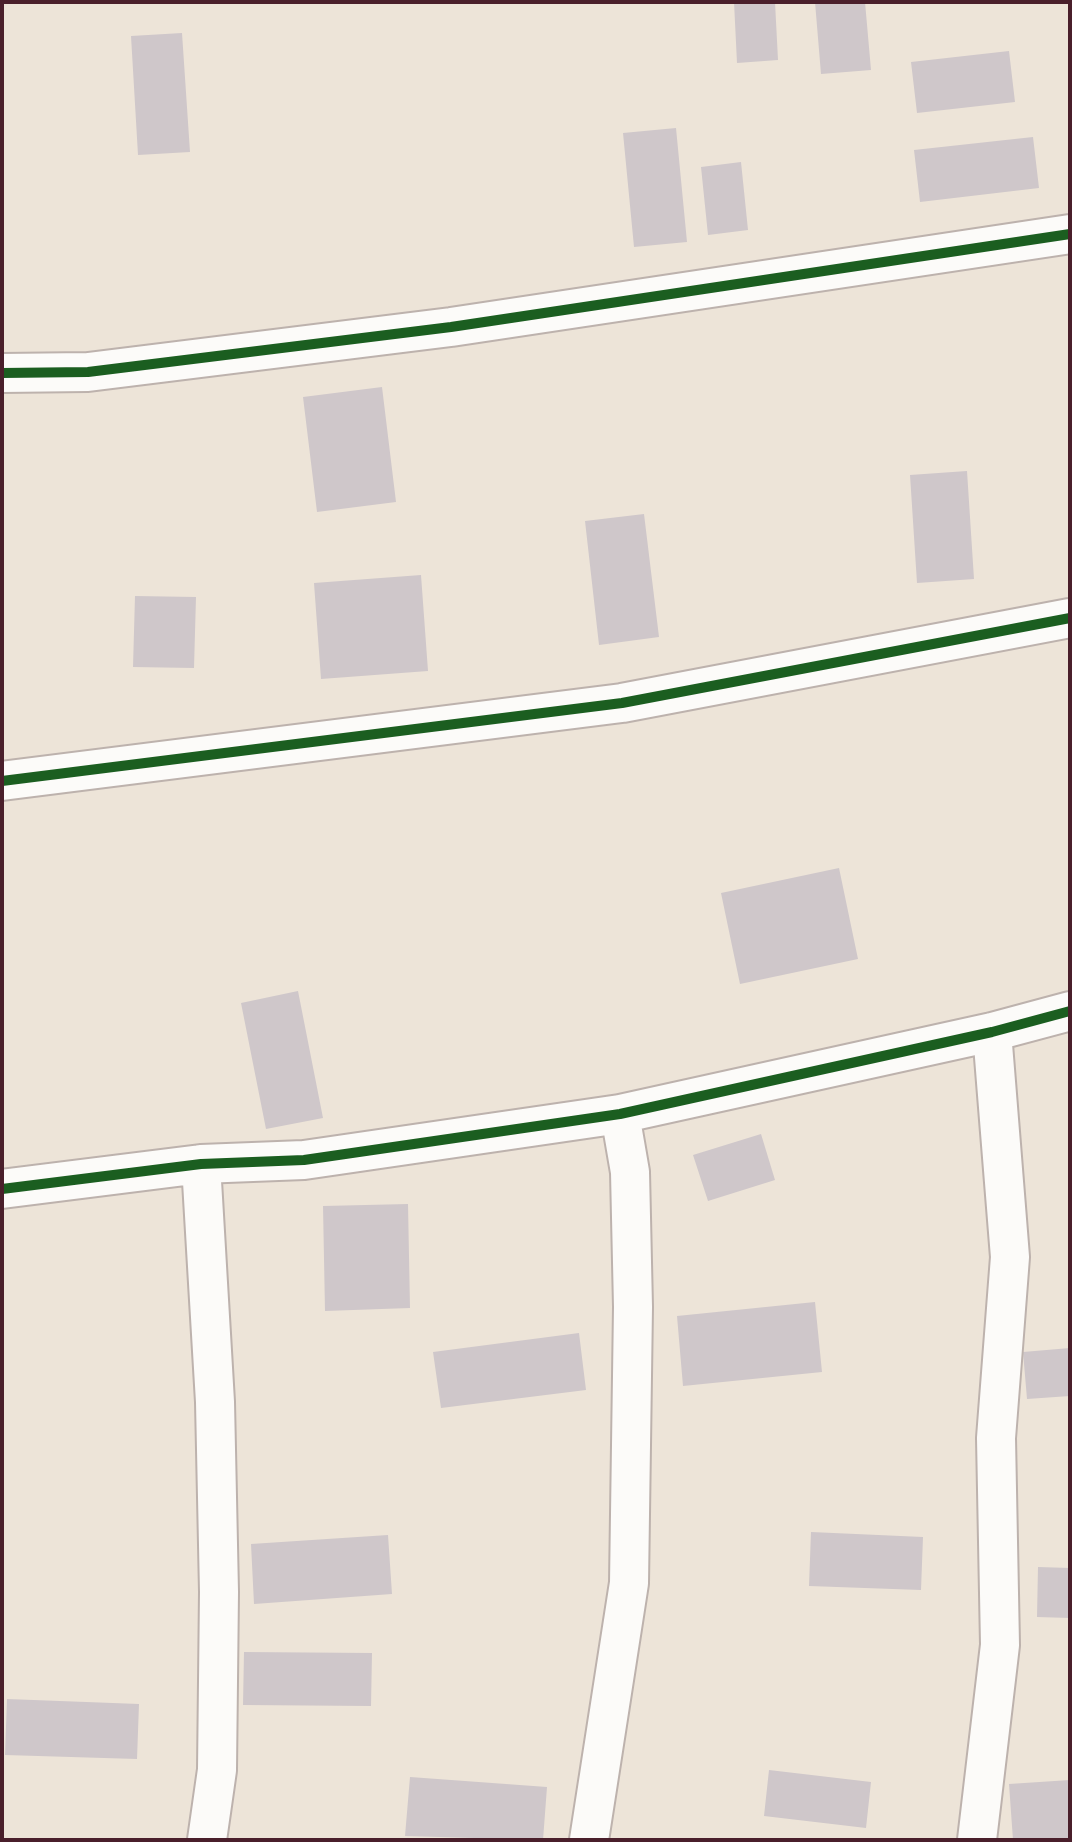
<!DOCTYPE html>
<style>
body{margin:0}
#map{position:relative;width:1072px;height:1842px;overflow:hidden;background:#ede4d8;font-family:"IM FELL Double Pica",serif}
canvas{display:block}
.frame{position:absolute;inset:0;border:4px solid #4a1f2b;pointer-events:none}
</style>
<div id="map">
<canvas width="1072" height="1842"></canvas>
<div class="frame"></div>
</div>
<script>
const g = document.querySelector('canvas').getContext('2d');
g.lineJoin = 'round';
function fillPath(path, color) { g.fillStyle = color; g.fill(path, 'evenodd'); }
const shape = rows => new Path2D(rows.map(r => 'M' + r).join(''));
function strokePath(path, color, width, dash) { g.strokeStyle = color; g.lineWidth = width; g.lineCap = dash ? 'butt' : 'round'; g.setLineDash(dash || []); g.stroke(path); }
fillPath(shape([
 [734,2,775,2,778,60,737,63],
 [815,2,865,2,871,70,821,74],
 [182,33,190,152,138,155,131,36],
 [1009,51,1015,102,917,113,911,62],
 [676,128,687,242,634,247,623,133],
 [1033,137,1039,188,920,202,914,150],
 [741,162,748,230,708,235,701,167],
 [382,387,396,502,317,512,303,397],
 [967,471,974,579,917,583,910,475],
 [644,514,659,637,599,645,585,521],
 [421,575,428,671,321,679,314,583],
 [135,596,196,597,194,668,133,667],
 [839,868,858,959,740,984,721,893],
 [298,991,323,1118,266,1129,241,1003],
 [761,1134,775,1180,708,1201,693,1155],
 [408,1204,410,1308,325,1311,323,1206],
 [815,1302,822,1372,683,1386,677,1316],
 [579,1333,586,1390,441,1408,433,1352],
 [1070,1348,1070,1396,1027,1399,1023,1352],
 [811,1532,923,1537,921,1590,809,1586],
 [388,1535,392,1594,254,1604,251,1544],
 [1038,1567,1070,1568,1070,1618,1037,1617],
 [244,1652,372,1653,371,1706,243,1705],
 [7,1699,139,1704,137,1759,5,1755],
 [769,1770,871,1782,866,1828,764,1816],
 [410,1777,547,1787,543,1840,405,1836],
 [1070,1780,1070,1838,1013,1840,1009,1784]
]), '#cfc7ca');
const minor = shape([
 [2,373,88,372,451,327,1070,234],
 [2,781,622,703,1070,618],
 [201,1164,215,1402,219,1592,217,1770,207,1840],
 [2,1189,201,1164,304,1160,620,1114,992,1032,1070,1011],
 [589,1840,629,1583,633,1307,630,1172,620,1114],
 [977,1840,1000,1645,996,1438,1010,1257,992,1032]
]);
strokePath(minor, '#bdb2ad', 42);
strokePath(minor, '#fcfbf9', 38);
strokePath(shape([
 [2,373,88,372,451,327,1070,234],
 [2,781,622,703,1070,618],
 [2,1189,201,1164,304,1160,620,1114,992,1032,1070,1011]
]), '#1b5e20', 10);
</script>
